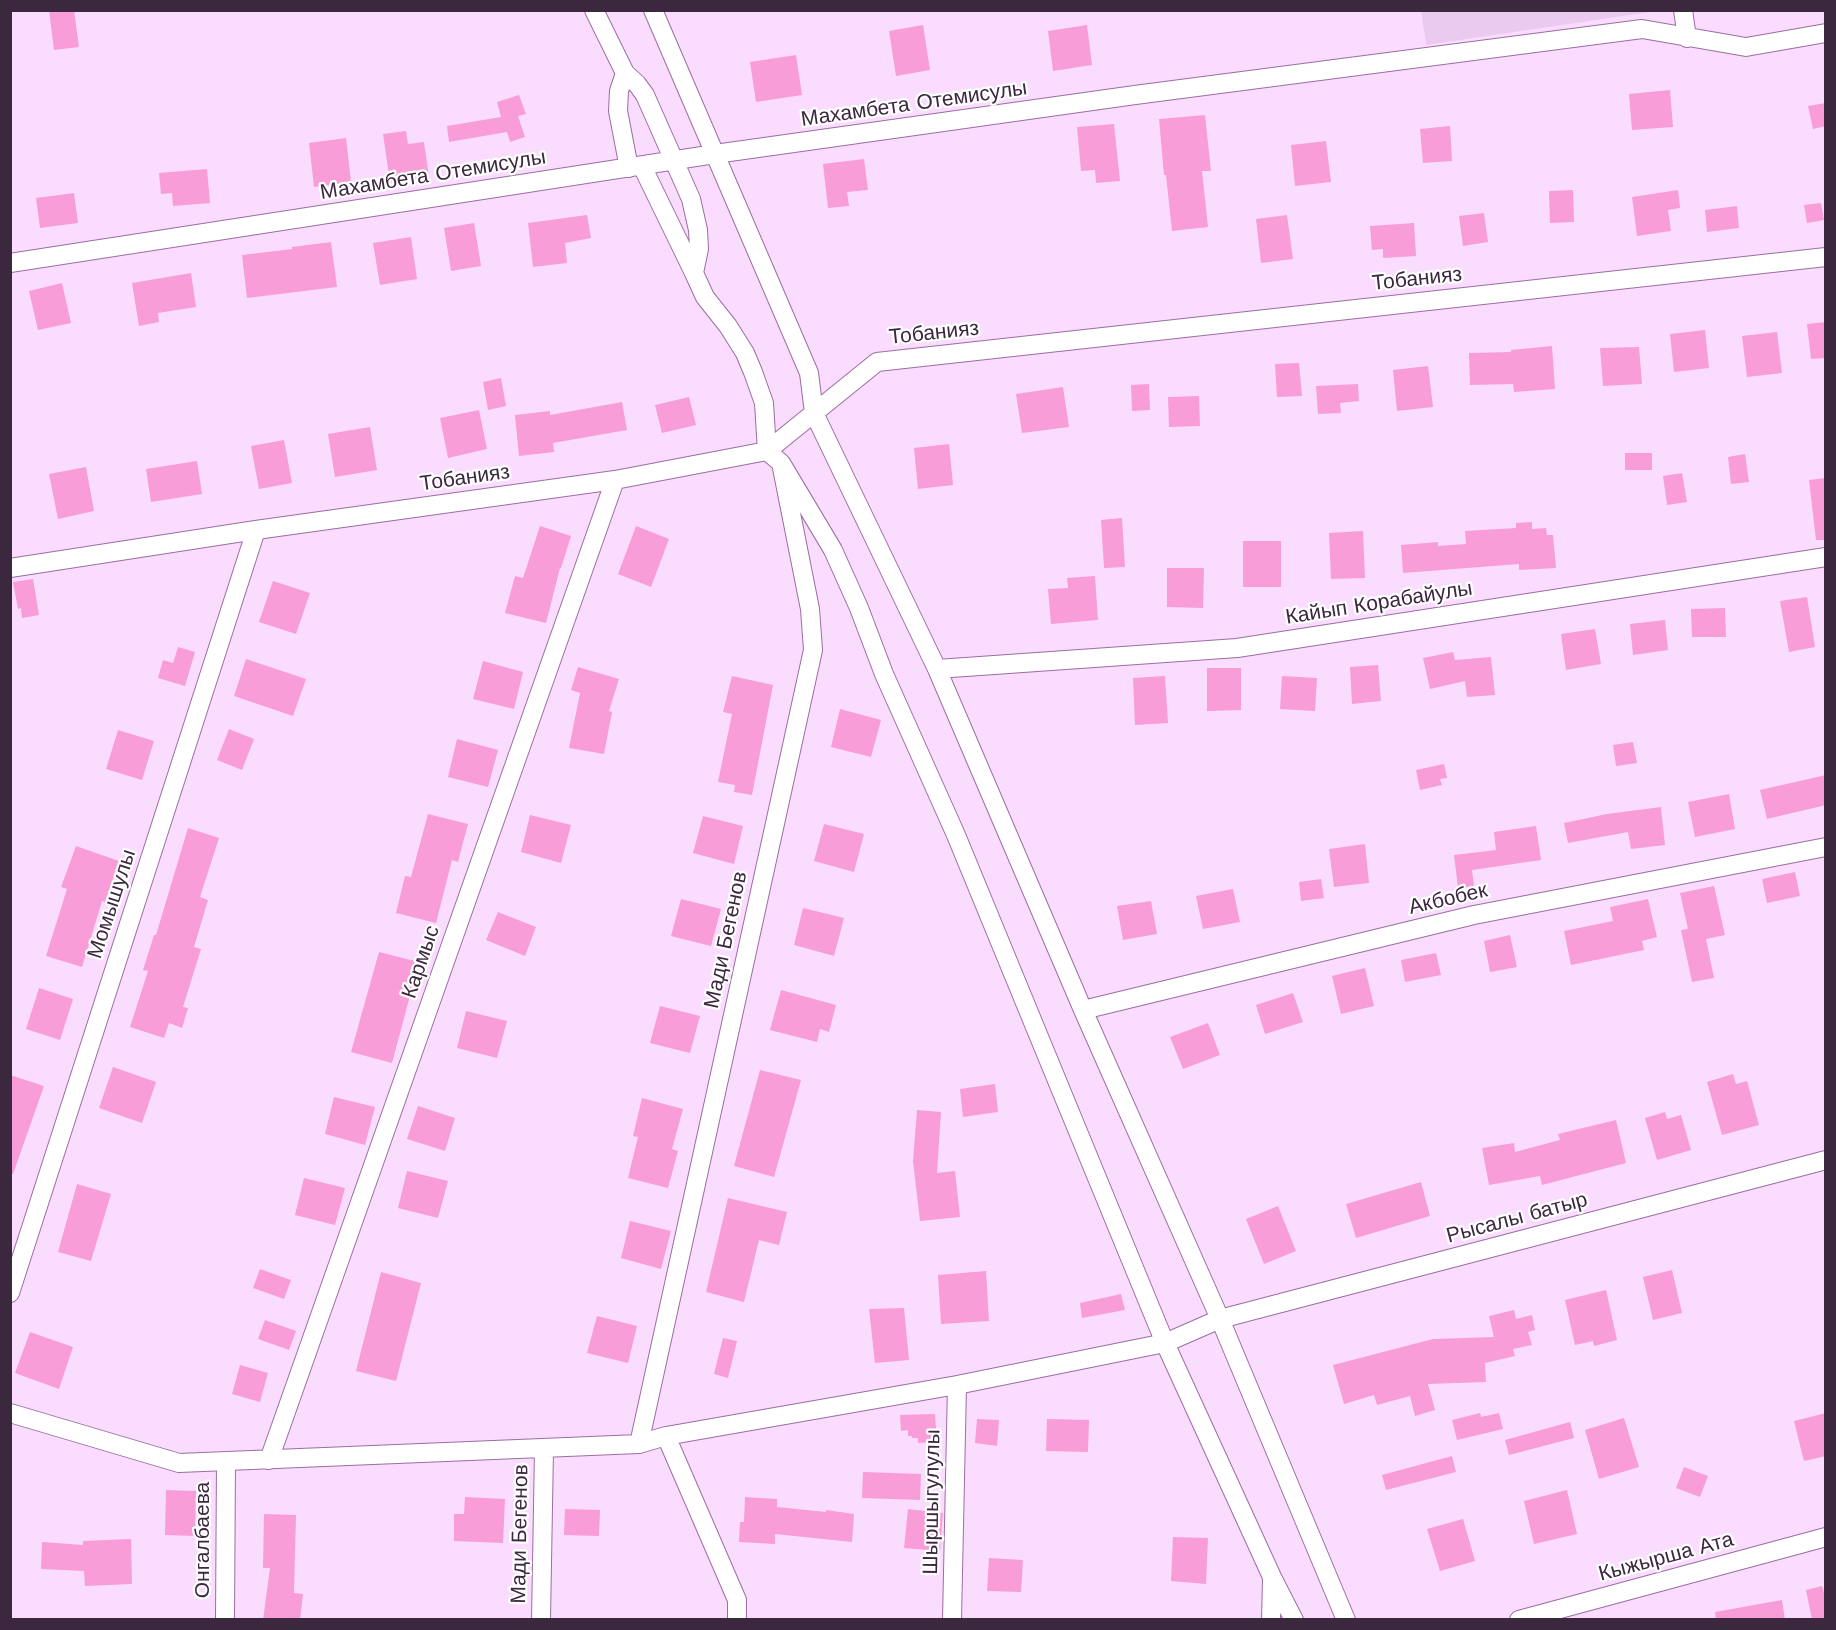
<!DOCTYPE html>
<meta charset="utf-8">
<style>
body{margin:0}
#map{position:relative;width:1836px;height:1630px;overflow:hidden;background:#fadcff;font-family:"Work Sans",sans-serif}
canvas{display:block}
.frame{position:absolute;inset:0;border:12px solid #3b273e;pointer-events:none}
</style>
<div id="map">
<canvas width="1836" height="1630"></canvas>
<div class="frame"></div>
</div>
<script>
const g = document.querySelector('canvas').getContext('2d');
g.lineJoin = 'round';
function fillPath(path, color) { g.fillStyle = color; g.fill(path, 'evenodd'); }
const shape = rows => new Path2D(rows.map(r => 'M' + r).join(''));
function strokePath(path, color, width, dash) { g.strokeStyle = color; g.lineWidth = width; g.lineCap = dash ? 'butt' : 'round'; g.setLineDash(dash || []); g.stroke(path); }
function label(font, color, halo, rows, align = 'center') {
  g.font = font + ' "Work Sans",sans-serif'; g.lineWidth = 4.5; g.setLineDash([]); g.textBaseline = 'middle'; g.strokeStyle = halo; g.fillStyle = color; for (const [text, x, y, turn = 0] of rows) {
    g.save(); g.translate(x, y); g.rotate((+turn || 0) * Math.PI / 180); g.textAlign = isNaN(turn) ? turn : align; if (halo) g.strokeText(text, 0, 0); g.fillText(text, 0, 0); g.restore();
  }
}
fillPath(shape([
 [1421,10,1657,10,1657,11,1426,45]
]), '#ebcaf0');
fillPath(shape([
 [49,10,74,10,79,47,54,50],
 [923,25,930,70,896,76,889,31],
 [1087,25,1092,65,1053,71,1048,31],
 [796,55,802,95,756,102,750,62],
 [1670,90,1673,127,1632,130,1629,94],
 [519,95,526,114,518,116,525,137,510,142,507,132,449,142,447,126,501,117,497,102],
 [1826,103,1826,126,1813,129,1808,106],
 [1205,115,1211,171,1202,171,1208,227,1172,231,1166,175,1164,175,1159,119],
 [1114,124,1120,181,1096,183,1095,170,1081,171,1077,127],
 [1450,126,1452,161,1423,163,1420,129],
 [406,131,408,144,424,142,429,177,390,182,383,134],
 [346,138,351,182,314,187,309,143],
 [1326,141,1331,182,1295,186,1291,145],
 [864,159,868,190,847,192,849,206,828,208,823,164],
 [207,169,210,203,173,206,172,193,161,194,159,173],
 [1573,190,1574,222,1550,223,1549,191],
 [1678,190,1680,208,1668,210,1671,231,1637,236,1632,197],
 [74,193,78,223,40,228,36,198],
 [1821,203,1824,220,1807,223,1804,205],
 [1737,206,1739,228,1707,232,1705,210],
 [1484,213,1488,242,1463,246,1459,216],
 [587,215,591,238,565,243,567,263,533,267,528,223],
 [1287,215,1293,259,1261,263,1256,219],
 [474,223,481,266,451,271,444,228],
 [1414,223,1416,256,1383,258,1383,249,1372,250,1370,226],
 [411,237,417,279,380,285,373,243],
 [331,242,337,287,247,298,242,255,292,249,292,247],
 [191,273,196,307,158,313,159,322,139,326,132,283],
 [62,283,71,323,38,330,29,291],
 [1826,322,1826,358,1811,359,1807,324],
 [1705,330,1709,368,1674,372,1670,334],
 [1777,332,1782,373,1747,377,1742,336],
 [1552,346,1555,389,1514,392,1513,384,1470,385,1469,353,1511,352,1511,350],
 [1639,347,1642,384,1603,386,1600,348],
 [1299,363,1302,396,1277,397,1275,364],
 [1428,366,1433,407,1397,411,1393,370],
 [501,378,506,406,488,410,483,382],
 [1149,384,1150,410,1132,411,1131,385],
 [1358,384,1359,401,1340,403,1341,413,1318,414,1316,386],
 [1063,387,1069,427,1022,433,1016,394],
 [1199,396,1200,426,1169,427,1168,397],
 [689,397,696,425,662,433,655,405],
 [622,402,627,430,553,443,554,452,519,456,515,415,550,411,550,415],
 [479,410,487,449,448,458,440,418],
 [370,427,377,470,335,477,328,434],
 [284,440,292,483,259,489,251,446],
 [949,444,953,485,918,489,914,448],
 [1625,453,1652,453,1652,470,1625,470],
 [1745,454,1749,482,1731,484,1728,457],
 [197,461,202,494,151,502,146,469],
 [86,467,94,511,58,519,49,474],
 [1682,473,1687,502,1667,505,1663,476],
 [1826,478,1826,540,1816,540,1809,480],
 [1122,518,1125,567,1104,568,1101,520],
 [1532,522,1532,529,1546,528,1547,535,1553,535,1556,568,1519,570,1519,564,1403,573,1401,545,1438,542,1438,546,1466,544,1465,531,1516,528,1516,523],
 [540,526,571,536,561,568,560,568,546,623,505,613,515,576,523,578],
 [636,526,669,539,651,587,618,574],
 [1363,531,1365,578,1331,579,1329,533],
 [1243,541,1281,541,1281,587,1243,587],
 [1167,568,1204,568,1203,608,1167,607],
 [1095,576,1098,620,1051,624,1048,589,1068,588,1067,578],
 [33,579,39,615,22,618,21,608,18,609,13,582],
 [273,581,310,593,296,634,259,622],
 [1807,597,1815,647,1789,652,1780,601],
 [1725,608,1726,637,1692,637,1691,609],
 [1665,620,1668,650,1633,655,1630,624],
 [1595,629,1601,664,1566,670,1561,634],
 [178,647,195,652,185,686,158,678,163,660,173,663],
 [1453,652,1455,660,1491,657,1495,695,1467,697,1465,681,1430,689,1423,658],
 [246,659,306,679,293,716,234,696],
 [483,661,523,672,514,709,473,699],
 [1378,665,1381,701,1352,704,1350,667],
 [578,667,619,679,609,711,612,712,604,754,569,748,580,693,571,690],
 [1207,668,1241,668,1241,710,1207,711],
 [732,676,773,685,752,795,734,792,735,785,718,782,732,714,723,712],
 [1165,676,1168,723,1135,725,1133,678],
 [1282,676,1317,678,1315,711,1280,709],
 [840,709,881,720,871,757,831,747],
 [229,729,254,739,242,770,217,760],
 [118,730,154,741,142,780,106,769],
 [457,739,498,750,488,787,448,777],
 [1633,742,1637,763,1616,766,1613,745],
 [1444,764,1447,778,1440,779,1442,785,1420,790,1416,770],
 [1826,775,1826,805,1767,819,1760,790],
 [1729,794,1735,829,1695,837,1688,802],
 [1661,807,1665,845,1631,849,1628,832,1568,843,1564,823,1607,814],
 [428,814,468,824,458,862,452,860,436,923,396,913,405,876,411,877],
 [530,815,571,825,561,863,521,852],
 [703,816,743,826,734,864,693,853],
 [824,824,864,834,854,872,814,861],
 [1536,826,1541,860,1472,870,1474,886,1458,888,1454,855,1496,850,1494,832],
 [188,828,219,838,200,897,208,900,194,947,201,949,183,1007,188,1008,182,1028,169,1023,164,1038,130,1027,148,971,143,970,154,935,156,935],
 [1365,844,1369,883,1334,887,1329,849],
 [76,846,119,861,105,902,102,901,82,967,46,956,67,889,61,887],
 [1795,872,1800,896,1767,903,1762,879],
 [1321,879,1324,898,1301,901,1299,882],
 [1714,886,1725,935,1706,939,1714,978,1692,982,1681,930,1688,929,1680,893],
 [1233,889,1240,922,1203,929,1196,896],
 [681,899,721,909,711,946,671,936],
 [1648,899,1657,937,1642,941,1644,950,1571,965,1564,931,1613,921,1610,907],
 [1151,901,1157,934,1123,940,1117,906],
 [803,908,844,918,834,956,794,945],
 [498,912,536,927,525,956,486,940],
 [1510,935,1517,967,1490,972,1484,941],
 [379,952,419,962,392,1063,351,1052],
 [1436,953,1441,975,1405,982,1401,960],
 [1365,968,1374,1006,1341,1014,1332,976],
 [39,988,73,999,60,1040,26,1029],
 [781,990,836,1005,829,1032,820,1029,817,1042,770,1030],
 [1293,993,1303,1022,1265,1034,1256,1005],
 [660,1006,700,1016,690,1053,650,1043],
 [466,1011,507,1021,497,1058,457,1048],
 [1208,1023,1220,1055,1183,1069,1170,1037],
 [113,1067,156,1082,142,1123,99,1108],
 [760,1070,801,1080,774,1177,734,1166],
 [1733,1074,1736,1084,1747,1081,1759,1125,1722,1135,1707,1082],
 [10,1075,44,1086,13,1174,10,1174],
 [995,1084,998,1112,963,1117,960,1089],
 [334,1097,375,1107,365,1145,325,1134],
 [642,1098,683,1109,672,1149,678,1151,668,1188,628,1178,638,1137,633,1136],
 [418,1106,455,1118,445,1151,407,1139],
 [917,1110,941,1112,937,1173,955,1171,960,1217,920,1221,913,1161],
 [1665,1112,1667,1119,1681,1115,1691,1150,1657,1160,1645,1118],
 [1616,1120,1626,1163,1542,1185,1540,1176,1489,1185,1482,1148,1514,1143,1515,1152,1560,1140,1558,1134],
 [407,1171,448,1181,438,1218,398,1208],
 [304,1178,345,1188,335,1225,295,1215],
 [1421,1182,1430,1216,1356,1238,1346,1204],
 [77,1184,111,1194,91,1261,58,1252],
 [728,1198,787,1212,779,1245,759,1240,744,1302,706,1292],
 [1278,1206,1296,1251,1264,1264,1246,1219],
 [630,1221,671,1231,661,1269,621,1258],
 [260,1269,291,1280,284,1299,253,1288],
 [1672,1270,1682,1313,1653,1320,1643,1277],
 [986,1271,989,1321,941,1324,938,1275],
 [381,1272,421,1283,396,1381,356,1371],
 [1606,1290,1617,1340,1594,1346,1593,1341,1575,1345,1565,1300],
 [1121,1294,1125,1310,1082,1318,1080,1303],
 [904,1308,909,1360,875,1363,869,1309],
 [1514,1310,1516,1319,1532,1315,1535,1330,1528,1332,1532,1345,1513,1349,1515,1356,1485,1363,1486,1382,1428,1384,1435,1410,1415,1416,1410,1396,1377,1405,1374,1395,1344,1404,1333,1365,1433,1339,1494,1337,1489,1316],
 [597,1316,637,1326,628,1363,587,1353],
 [265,1320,296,1331,289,1350,258,1339],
 [30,1332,73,1347,59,1389,15,1373],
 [723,1338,737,1341,728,1378,714,1374],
 [240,1365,268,1373,260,1402,232,1394],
 [1480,1413,1481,1417,1499,1413,1503,1429,1457,1440,1452,1420],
 [1826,1413,1826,1456,1804,1461,1794,1421],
 [935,1414,937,1442,918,1443,918,1438,912,1438,912,1436,908,1436,908,1430,901,1431,900,1415],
 [1624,1418,1639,1467,1599,1479,1585,1430],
 [977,1419,999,1420,997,1446,975,1443],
 [1047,1419,1089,1420,1088,1452,1046,1451],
 [1570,1422,1574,1438,1509,1455,1505,1440],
 [1452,1456,1456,1472,1386,1490,1382,1475],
 [1684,1467,1708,1476,1700,1497,1676,1488],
 [863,1472,921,1474,920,1500,862,1498],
 [166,1490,196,1491,195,1536,165,1535],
 [1567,1490,1577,1534,1534,1544,1524,1501],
 [465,1497,505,1499,503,1543,454,1541,454,1514,464,1514],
 [745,1497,777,1499,777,1507,826,1512,826,1510,854,1514,852,1542,775,1534,775,1544,739,1542,740,1522,744,1522],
 [565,1509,600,1510,599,1536,564,1535],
 [908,1509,943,1513,940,1551,904,1548],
 [264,1514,296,1515,294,1593,303,1594,300,1620,263,1620,270,1568,263,1568],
 [1463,1519,1475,1561,1440,1571,1427,1529],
 [1173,1537,1208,1538,1206,1584,1171,1581],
 [131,1539,132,1584,85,1586,84,1571,41,1569,42,1542,83,1545,83,1541],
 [989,1558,1023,1560,1021,1592,987,1591],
 [1822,1586,1826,1599,1826,1620,1812,1620,1806,1590],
 [1782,1600,1785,1620,1716,1620,1715,1612]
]), '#f89dd7');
const street = shape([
 [594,10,625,73,637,84,645,95,691,199,698,230,699,249,694,273,705,297,728,326,745,353,753,372,764,403,767,451,781,463,810,609,813,650,639,1444],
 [653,10,809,373,814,413,937,669,1083,1010,1220,1319,1346,1620],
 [1683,10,1687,38],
 [625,73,619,91,618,111,629,168],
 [642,166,694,273],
 [10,263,715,154,1135,95,1642,29,1746,47,1826,33],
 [781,463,833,550,859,608,884,674,956,835,1165,1343,1220,1319,1826,1160],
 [10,568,256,530,615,480,767,451,877,362,1826,257],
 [937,669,1237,648,1826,557],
 [1083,1010,1474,915,1826,847],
 [10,1293,256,530],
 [10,1413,179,1463,639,1444,666,1436,957,1385,1165,1343,1272,1577,1294,1620],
 [666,1436,737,1600,737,1620],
 [269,1460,615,480],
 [225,1620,226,1461],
 [541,1620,544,1449],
 [952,1620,957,1385],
 [1271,1620,1272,1579],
 [1519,1620,1826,1537]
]);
strokePath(street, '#9c6da3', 20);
strokePath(street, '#fff', 18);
label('21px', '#3b273e', '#fff', [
 ["Махамбета Отемисулы",914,104,-8],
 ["Махамбета Отемисулы",433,175,-9],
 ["Тобанияз",1417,279,-6],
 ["Тобанияз",934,333,-6],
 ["Тобанияз",465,478,-8],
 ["Кайып Корабайулы",1379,603,-9],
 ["Акбобек",1448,899,-13],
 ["Момышулы",112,904,-72],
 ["Мади Бегенов",726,940,-78],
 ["Кармыс",421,962,-71],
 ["Рысалы батыр",1517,1218,-15],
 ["Шыршыгулулы",932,1502,-89],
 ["Мади Бегенов",520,1534,-89],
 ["Онгалбаева",203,1540,-90],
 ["Кыжырша Ата",1666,1557,-15]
]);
</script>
